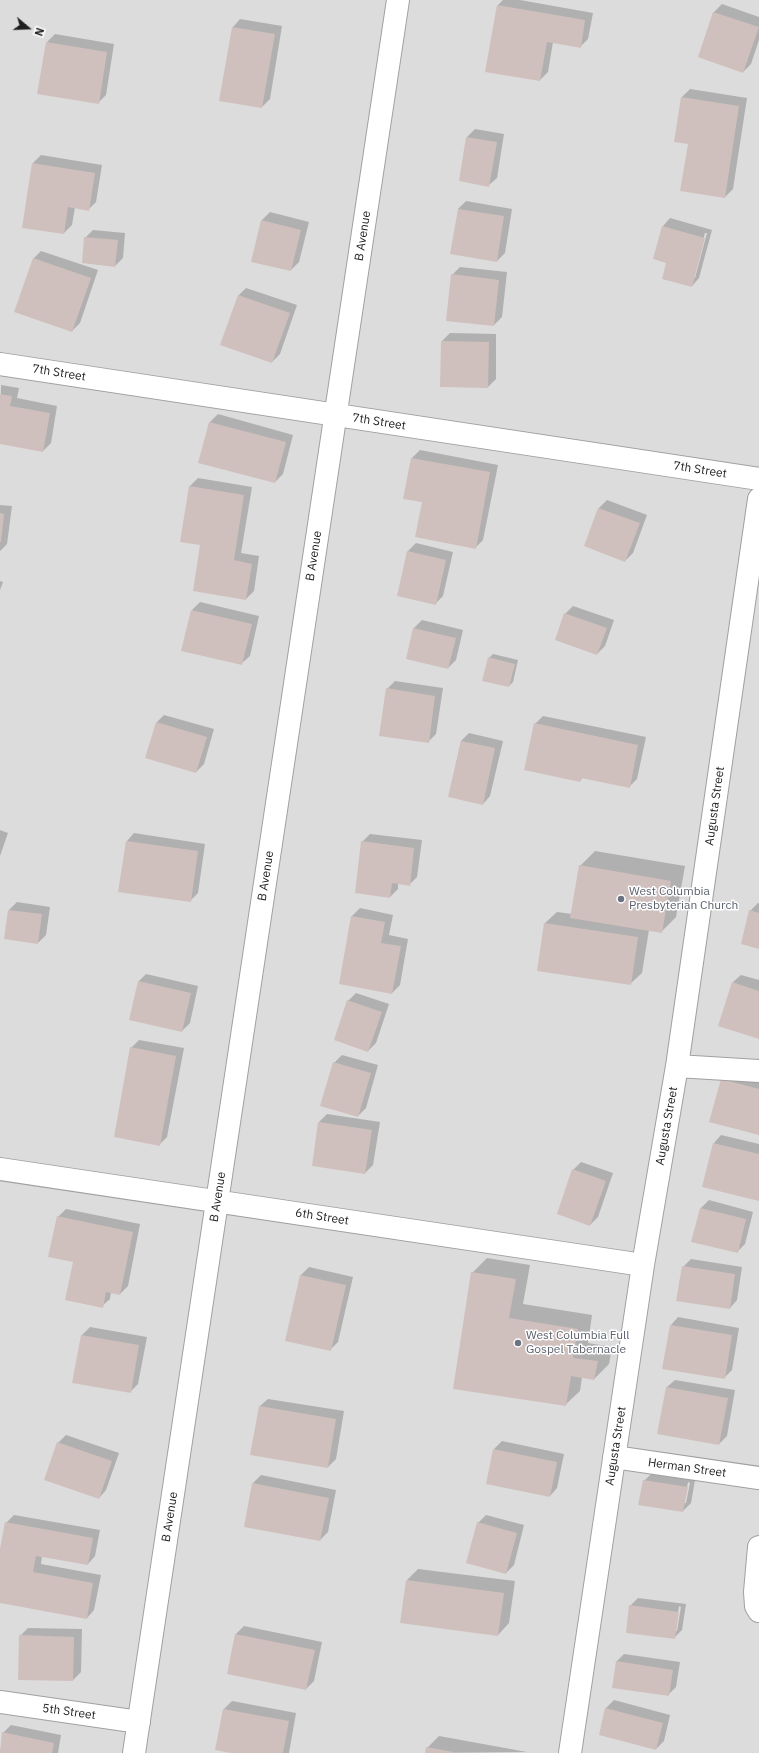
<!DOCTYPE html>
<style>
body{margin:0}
#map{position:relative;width:759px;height:1753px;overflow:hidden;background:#f0e9e4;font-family:"IBM Plex Sans",sans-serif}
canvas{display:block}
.north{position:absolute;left:8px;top:8px;width:40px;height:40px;-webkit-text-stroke:3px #fff;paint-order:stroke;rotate:109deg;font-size:11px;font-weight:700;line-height:16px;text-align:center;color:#1f1f1f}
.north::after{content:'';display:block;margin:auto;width:14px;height:18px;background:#1f1f1f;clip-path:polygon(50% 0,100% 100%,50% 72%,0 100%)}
</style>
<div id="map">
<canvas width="759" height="1753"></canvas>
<div class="north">N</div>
</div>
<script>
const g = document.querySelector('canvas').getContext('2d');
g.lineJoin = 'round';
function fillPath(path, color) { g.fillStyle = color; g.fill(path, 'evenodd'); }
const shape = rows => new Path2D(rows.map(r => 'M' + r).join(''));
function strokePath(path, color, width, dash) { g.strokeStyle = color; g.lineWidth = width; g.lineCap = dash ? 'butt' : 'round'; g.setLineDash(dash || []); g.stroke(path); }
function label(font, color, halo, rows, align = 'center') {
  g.font = font + ' "IBM Plex Sans",sans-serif'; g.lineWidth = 3; g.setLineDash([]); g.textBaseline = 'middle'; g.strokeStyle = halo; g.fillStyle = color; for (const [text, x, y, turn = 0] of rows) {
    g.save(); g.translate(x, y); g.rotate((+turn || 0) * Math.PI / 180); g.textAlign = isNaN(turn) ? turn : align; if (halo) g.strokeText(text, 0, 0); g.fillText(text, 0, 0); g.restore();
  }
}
fillPath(shape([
 [0,0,759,0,759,1753,0,1753]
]), '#dddcdc');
fillPath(shape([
 [503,0,520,0,593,13,588,39,580,47,553,42,548,72,540,80,498,5],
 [722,4,759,17,759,40,751,64,743,72,699,57,714,12],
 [240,19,282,26,270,99,262,107,233,27],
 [55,34,114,44,106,95,98,103,38,93,47,42],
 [690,89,747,98,733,189,725,197,689,143,682,97],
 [475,129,504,134,497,178,489,185,467,137],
 [41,155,102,165,96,202,88,210,75,207,72,225,64,233,33,163],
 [466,201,512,209,505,253,497,261,458,209],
 [270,212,309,222,299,262,291,270,252,261,262,220],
 [670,218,712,230,699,278,692,286,667,262,663,226],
 [705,233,707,233,695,278,693,278],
 [93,230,125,233,123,258,115,266,85,238],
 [41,251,98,270,80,323,72,331,33,259],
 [460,267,507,272,502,317,494,325,452,275],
 [246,288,297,305,280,354,272,362,238,296],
 [450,333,496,334,496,379,488,387,442,341],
 [1,385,19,388,17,398,57,406,51,443,43,451,0,443],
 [218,414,293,435,283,474,275,482,199,462,210,422],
 [420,450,498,465,483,540,475,548,423,502,404,498,412,458],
 [198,478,252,487,241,553,259,556,254,591,246,599,202,544,181,541,190,486],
 [607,500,647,515,633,553,625,561,586,546,599,508],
 [0,505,12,506,7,544,0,551],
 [416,543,453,552,443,596,435,604,408,551],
 [0,581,3,582,0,590],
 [200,602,259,616,250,656,242,663,183,650,192,610],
 [573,606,614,620,605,646,597,654,565,614],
 [422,620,463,630,456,660,448,668,407,658,414,628],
 [493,654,518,660,513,682,509,686,489,658],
 [395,681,443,688,436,734,428,742,387,689],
 [164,715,214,729,204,764,196,772,156,723],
 [543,716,646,737,637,779,629,787,583,777,580,781,535,724],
 [469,733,503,741,490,796,483,804,449,796,461,741],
 [0,830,8,833,0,856],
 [134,833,205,844,198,893,190,901,127,841],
 [370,834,422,840,417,877,409,885,398,883,398,889,390,897,362,842],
 [595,851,685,866,676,917,661,932,649,930,642,973,630,984,545,923,557,912,572,914,580,866],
 [17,902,50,907,46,935,38,943,9,910],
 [758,903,759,903,759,948,750,911],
 [360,908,393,915,389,935,408,939,400,985,392,993,352,916],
 [146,974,198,986,190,1023,182,1031,138,982],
 [741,975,759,980,759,1038,733,982],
 [356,993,389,1004,376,1043,368,1051,348,1001],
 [139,1040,184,1048,167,1137,159,1145,131,1048],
 [342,1055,378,1065,366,1108,358,1116,334,1063],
 [722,1079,759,1079,759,1134],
 [327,1114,380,1122,373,1165,365,1173,313,1165,319,1122],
 [721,1135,759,1144,759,1200,714,1143],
 [581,1162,613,1173,598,1217,590,1225,573,1170],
 [709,1200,753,1212,745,1244,737,1252,701,1208],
 [66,1209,140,1224,128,1286,120,1294,111,1292,110,1299,102,1306,74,1262,58,1217],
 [487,1258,530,1265,523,1304,592,1315,588,1343,612,1347,609,1364,594,1379,582,1377,580,1391,565,1405,472,1273],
 [691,1259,742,1267,737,1300,730,1308,683,1267],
 [309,1267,353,1277,338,1342,330,1350,286,1340,301,1275],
 [678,1317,739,1328,732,1370,724,1378,671,1325],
 [90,1327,147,1337,138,1384,130,1392,74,1382,82,1335],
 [675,1380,735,1390,727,1436,719,1444,667,1387],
 [268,1399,344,1411,336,1459,328,1467,260,1406],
 [66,1435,119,1453,106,1490,99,1498,58,1443],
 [502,1441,564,1454,557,1488,550,1496,494,1449],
 [652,1473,695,1480,691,1503,683,1511,644,1481],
 [688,1482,690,1483,686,1503,684,1503],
 [261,1475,336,1490,328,1532,320,1540,253,1483],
 [14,1515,100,1530,95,1556,88,1564,42,1556,41,1564,101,1575,94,1610,87,1618,0,1602,0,1554,6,1523],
 [486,1515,524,1525,514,1565,506,1573,478,1523],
 [418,1569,515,1581,509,1623,498,1635,407,1580],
 [638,1598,686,1604,682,1630,674,1638,630,1606],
 [679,1606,681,1607,677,1631,675,1631],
 [244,1626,322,1642,314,1681,306,1689,228,1673,236,1634],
 [28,1628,82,1629,81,1672,73,1680,20,1636],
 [624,1654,680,1662,676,1687,668,1695,616,1662],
 [614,1700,670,1715,664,1741,656,1749,600,1734,606,1708],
 [232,1701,296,1713,289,1753,236,1753,216,1749,224,1709],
 [11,1725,61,1735,58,1753,0,1753,3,1733],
 [439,1736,527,1752,426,1753,427,1748]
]), '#0003');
fillPath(shape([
 [497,5,585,20,581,48,547,42,540,81,485,72],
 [713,12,759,27,743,73,698,57],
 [232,27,275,34,262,108,219,101],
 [46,42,107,52,99,104,37,94],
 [681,97,739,106,725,198,680,191,688,144,674,142],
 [466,137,497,142,489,187,459,181],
 [32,163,95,173,89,211,68,207,64,234,22,228],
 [458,209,504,216,497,262,450,254],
 [261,220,301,230,291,271,251,262],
 [662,226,705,238,692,287,662,279,666,263,653,259],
 [84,237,118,240,115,267,82,263],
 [33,258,91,278,72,332,14,312],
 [451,274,499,280,494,326,446,321],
 [238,295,290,313,272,363,220,345],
 [441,341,489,342,488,388,440,387],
 [0,394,12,396,10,406,50,413,43,452,0,444],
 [209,422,286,442,275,483,198,463],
 [411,458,490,472,476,549,415,537,422,502,403,499],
 [189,486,244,495,234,560,252,564,246,600,193,591,200,545,180,542],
 [598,508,640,523,625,562,584,546],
 [0,513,4,514,1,542,0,542],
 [407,551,446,560,436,605,397,596],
 [191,610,252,624,242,665,181,651],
 [564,613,607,628,597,655,555,640],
 [413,628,456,638,448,669,406,659],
 [488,657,515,664,509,687,482,681],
 [386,688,435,696,429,743,379,736],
 [156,722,207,737,196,773,145,758],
 [534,723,638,745,630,788,581,778,580,782,524,770],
 [461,741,495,748,483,805,448,797],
 [126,841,198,851,191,902,118,892],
 [361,841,414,848,410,886,392,883,390,898,355,893],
 [579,865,671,881,662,933,570,918],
 [8,910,42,914,38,944,4,939],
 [749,910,759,913,759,949,741,944],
 [351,916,385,922,381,943,401,946,392,994,339,984],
 [544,923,638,937,631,985,537,971],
 [138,981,191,993,182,1032,129,1020],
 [732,982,759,991,759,1039,718,1026],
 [347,1000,382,1012,368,1052,334,1040],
 [130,1047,176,1056,160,1146,114,1137],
 [333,1062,371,1073,358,1117,320,1106],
 [721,1079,759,1089,759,1135,709,1122],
 [318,1122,372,1130,365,1174,312,1166],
 [713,1143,759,1154,759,1201,702,1187],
 [572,1169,606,1181,590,1226,557,1214],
 [700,1208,746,1219,738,1253,691,1242],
 [57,1216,133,1232,120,1295,106,1292,103,1308,65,1300,73,1262,48,1257],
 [682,1266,735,1274,730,1309,676,1301],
 [471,1272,516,1279,509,1318,578,1329,573,1358,598,1361,594,1380,571,1376,566,1406,453,1389],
 [300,1275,346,1285,331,1351,285,1341],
 [670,1325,732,1335,725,1379,662,1369],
 [81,1335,139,1345,131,1393,72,1383],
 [666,1387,728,1398,719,1445,657,1434],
 [259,1406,336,1419,328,1468,250,1455],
 [57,1442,112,1461,99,1499,44,1480],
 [493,1449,557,1462,550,1497,486,1484],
 [643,1480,688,1487,683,1512,638,1505],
 [252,1483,329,1498,320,1541,244,1527],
 [5,1522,93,1538,88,1565,36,1556,33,1572,93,1583,87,1619,0,1603,0,1549],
 [477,1522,517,1533,506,1574,466,1563],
 [406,1580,504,1593,498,1636,400,1623],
 [629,1605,679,1612,675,1639,626,1633],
 [235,1634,315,1650,306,1690,227,1674],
 [19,1635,74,1637,73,1681,18,1680],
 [616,1661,673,1670,669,1696,612,1688],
 [605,1708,663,1723,656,1750,599,1735],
 [223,1709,289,1721,283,1753,231,1753,215,1750],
 [2,1732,54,1743,52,1753,0,1753],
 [426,1747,453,1752,453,1753,425,1753]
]), '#d0c0bd');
const street = shape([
 [0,364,759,479],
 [677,1066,759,1071],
 [0,1169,643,1265],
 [614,1457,759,1478],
 [759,1547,755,1592,756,1606,759,1611],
 [0,1702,139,1722],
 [134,1753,398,0],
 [570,1753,643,1265,677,1066,759,499]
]);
strokePath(street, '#a0a0a0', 24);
strokePath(street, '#fff', 22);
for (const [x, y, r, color] of [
 [621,899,4,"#6b7280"],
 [518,1343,4,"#6b7280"]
]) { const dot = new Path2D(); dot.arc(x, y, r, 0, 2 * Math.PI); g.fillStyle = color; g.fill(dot); strokePath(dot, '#fff', 1.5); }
label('12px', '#1f1f1f', '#fff', [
 ["B Avenue",363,236,-81],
 ["7th Street",59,373,9],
 ["7th Street",379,422,9],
 ["7th Street",700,470,9],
 ["B Avenue",314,556,-81],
 ["Augusta Street",715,806,-82],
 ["B Avenue",266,876,-81],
 ["Augusta Street",667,1126,-80],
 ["B Avenue",218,1197,-81],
 ["6th Street",322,1217,9],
 ["Augusta Street",616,1446,-81],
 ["Herman Street",687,1468,8],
 ["B Avenue",170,1517,-81],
 ["5th Street",69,1712,8]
]);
label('12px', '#5b616d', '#fff', [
 ["West Columbia",629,892],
 ["Presbyterian Church",629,906],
 ["West Columbia Full",526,1336],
 ["Gospel Tabernacle",526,1350]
], 'left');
</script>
